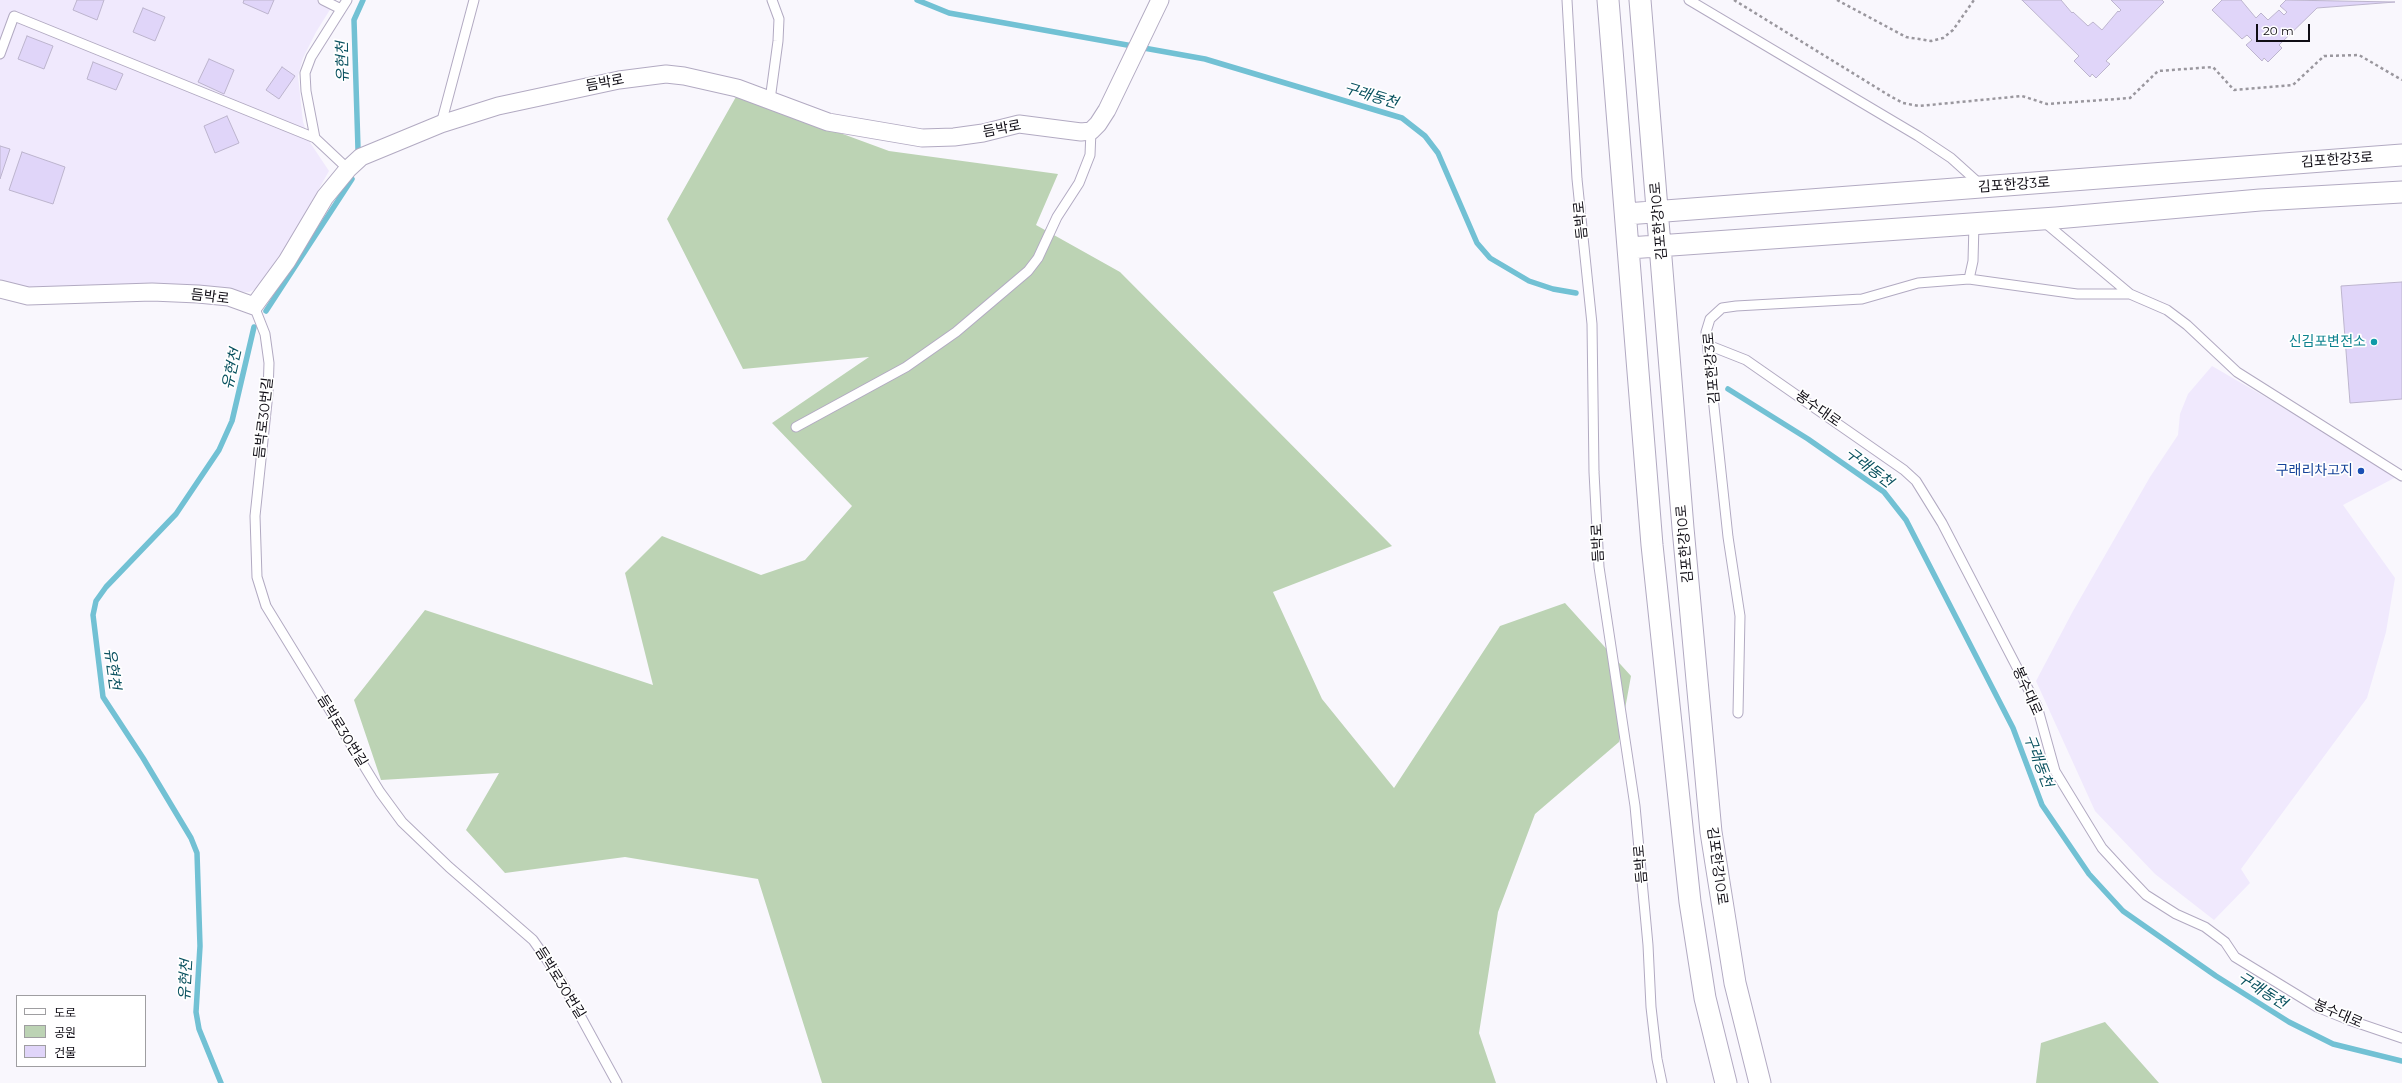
<!DOCTYPE html>
<meta charset="utf-8">
<style>
body{margin:0}
#map{position:relative;width:2402px;height:1083px;overflow:hidden;background:#f9f7fd;font-family:Montserrat,"Noto Sans KR",sans-serif}
canvas{display:block}
.legend{position:absolute;left:16px;top:995px;width:130px;height:72px;box-sizing:border-box;background:#fff;border:1px solid #9f9ea1;margin:0;padding:5px 7px;list-style:none;font-size:12px;color:#100d15}
.legend li{display:flex;align-items:center;gap:8px;height:20px}
.legend b{width:20px;border:1px solid #9f9ea1}
.scale{position:absolute;left:2256px;top:24px;width:54px;height:18px;box-sizing:border-box;border:2px solid #100d15;border-top:0;padding-left:5px;font-size:12px;line-height:14px;white-space:nowrap;color:#100d15;-webkit-text-stroke:3px #fff;paint-order:stroke}
</style>
<div id="map">
<canvas width="2402" height="1083"></canvas>
<ul class="legend">
<li><b style="height:5px;background:#fff"></b>도로</li>
<li><b style="height:11px;background:#bcd3b4"></b>공원</li>
<li><b style="height:11px;background:#e0d5f9"></b>건물</li>
</ul>
<div class="scale">20 m</div>
</div>
<script>
const g = document.querySelector('canvas').getContext('2d');
g.lineJoin = 'round';
function fillPath(path, color) { g.fillStyle = color; g.fill(path, 'evenodd'); }
const shape = rows => new Path2D(rows.map(r => 'M' + r).join(''));
function strokePath(path, color, width, dash) { g.strokeStyle = color; g.lineWidth = width; g.lineCap = dash ? 'butt' : 'round'; g.setLineDash(dash || []); g.stroke(path); }
function label(font, color, halo, rows, align = 'center') {
  g.font = font + ' Montserrat,"Noto Sans KR",sans-serif'; g.lineWidth = 3.5; g.setLineDash([]); g.textBaseline = 'middle'; g.strokeStyle = halo; g.fillStyle = color; for (const [text, x, y, turn = 0] of rows) {
    g.save(); g.translate(x, y); g.rotate((+turn || 0) * Math.PI / 180); g.textAlign = isNaN(turn) ? turn : align; if (halo) g.strokeText(text, 0, 0); g.fillText(text, 0, 0); g.restore();
  }
}
fillPath(shape([
 [0,0,336,0,316,32,303,58,298,76,303,122,311,144,329,171,289,242,258,288,249,292,33,289,0,281],
 [2212,366,2400,475,2343,505,2395,578,2386,632,2367,698,2241,869,2250,883,2214,920,2155,874,2095,811,2036,681,2073,611,2150,477,2178,435,2180,414,2188,394]
]), '#f0e9fd');
fillPath(shape([
 [737,95,889,151,1058,174,1036,225,1120,272,1392,546,1273,592,1322,699,1394,788,1500,626,1565,603,1631,676,1619,742,1535,814,1498,912,1479,1033,1496,1083,822,1083,758,879,625,857,505,873,466,830,499,773,381,780,354,700,425,610,653,685,625,573,662,536,761,575,805,560,852,506,772,423,869,357,743,369,667,219],
 [2105,1022,2159,1083,2036,1083,2041,1043]
]), '#bcd3b4');
strokePath(shape([
 [917,0,949,13,1205,59,1402,118,1425,136,1438,153,1477,243,1490,258,1529,281,1553,289,1576,293],
 [358,149,354,20,363,0],
 [266,311,352,179],
 [1728,389,1808,439,1884,492,1906,520,2013,728,2042,805,2089,874,2123,911,2216,976,2289,1022,2333,1044,2402,1061],
 [221,1083,199,1029,196,1012,200,946,197,853,191,838,143,758,103,697,93,615,96,601,106,587,176,514,219,450,232,421,254,327]
]), '#72c1d4', 5.5);
const building = shape([
 [77,0,104,0,97,20,73,10,77,0],
 [244,0,274,0,268,14,243,3,244,0],
 [2022,0,2061,0,2072,13,2073,12,2088,26,2093,22,2102,30,2118,11,2119,12,2121,10,2111,0,2162,0,2164,2,2106,61,2110,64,2096,78,2092,74,2090,77,2074,61,2079,56,2022,0],
 [2222,0,2241,0,2256,18,2261,13,2268,20,2279,10,2284,15,2287,12,2280,6,2286,0,2395,2,2317,8,2279,45,2282,48,2268,62,2264,58,2262,61,2246,45,2252,40,2247,35,2242,39,2212,10,2222,0],
 [143,8,165,17,155,41,133,32,143,8],
 [27,36,53,46,44,69,18,59,27,36],
 [209,59,234,70,224,94,198,82,209,59],
 [93,62,123,74,116,90,87,79,93,62],
 [282,67,295,76,279,99,266,90,282,67],
 [227,116,239,143,215,153,204,126,227,116],
 [0,146,10,149,0,179,0,146],
 [22,152,65,167,53,204,9,190,22,152],
 [2402,282,2402,399,2350,403,2341,286,2402,282]
]);
fillPath(building, '#e0d5f9');
strokePath(building, '#bdb5ce', 1);
const service = shape([
 [323,0,341,9],
 [347,0,311,57,305,73,306,91,315,138,348,169],
 [1567,0,1577,179,1592,324,1594,472,1599,567,1635,806,1648,945,1651,1007,1657,1059,1662,1083],
 [1689,0,1918,136,1951,158,1981,185],
 [0,54,14,16,315,138],
 [770,100,778,41,779,19,772,0],
 [441,124,474,0],
 [2043,221,2130,294,2167,310,2187,325,2237,372,2402,476],
 [1969,279,2077,294,2130,294],
 [254,306,265,334,269,363,268,393,255,516,257,577,266,606,380,792,402,822,449,867,533,940,559,977,617,1083],
 [1708,345,1746,360,1904,470,1916,481,1942,523,2037,706,2055,771,2102,848,2125,873,2146,895,2176,914,2205,927,2225,942,2235,957,2317,1007,2349,1020,2402,1038],
 [796,427,906,367,956,332,1028,271,1038,258,1057,217,1079,183,1090,155,1091,131],
 [1738,713,1740,616,1728,537,1706,332,1710,319,1722,308,1736,306,1862,299,1918,283,1969,279,1973,261,1974,224]
]);
const minor = shape([
 [0,289,28,296,152,292,198,294,229,297,254,306,287,261,325,197,348,169,361,157,441,124,498,106,619,80,666,74,684,76,737,88,828,122,922,138,954,137,983,133,1019,124,1081,132,1091,131,1098,124,1107,110,1160,0]
]);
const tertiary = shape([
 [1608,0,1652,545,1690,902,1705,998,1726,1083],
 [1640,0,1683,528,1711,832,1735,983,1760,1083],
 [1626,214,2402,155],
 [1629,248,2056,218,2260,200,2402,192]
]);
strokePath(service, '#b2aac2', 11);
strokePath(minor, '#b2aac2', 19);
strokePath(tertiary, '#b2aac2', 23);
strokePath(shape([
 [1734,0,1890,96,1903,103,1919,106,2022,96,2047,104,2130,98,2158,71,2213,67,2234,90,2293,85,2324,56,2359,55,2402,80],
 [1837,0,1906,37,1931,41,1943,38,1953,30,1974,0]
]), '#9a979e', 2.5, [3, 3]);
strokePath(service, '#fff', 9);
strokePath(minor, '#fff', 17);
strokePath(tertiary, '#fff', 21);
for (const [x, y, r, color] of [
 [2374,342,4,"#0f9aa8"],
 [2361,471,4,"#1a4fb4"]
]) { const dot = new Path2D(); dot.arc(x, y, r, 0, 2 * Math.PI); g.fillStyle = color; g.fill(dot); strokePath(dot, '#fff', 1.5); }
label('14px', '#100d15', '#fff', [
 ["듬박로",605,83,-11],
 ["듬박로",1002,129,-11],
 ["김포한강3로",2337,160,-4],
 ["김포한강3로",2014,185,-4],
 ["듬박로",1581,220,-96],
 ["김포한강10로",1659,221,-95],
 ["듬박로",210,297,7],
 ["김포한강3로",1712,368,-95],
 ["봉수대로",1818,409,35],
 ["듬박로30번길",264,418,-84],
 ["듬박로",1598,543,-93],
 ["김포한강10로",1685,544,-95],
 ["봉수대로",2027,691,66],
 ["듬박로30번길",342,731,58],
 ["듬박로",1641,864,-95],
 ["김포한강10로",1717,866,82],
 ["듬박로30번길",560,983,58],
 ["봉수대로",2338,1014,23]
]);
label('14px', '#0d838f', '#fff', [
 ["신김포변전소",2366,342]
], 'right');
label('14px', '#164399', '#fff', [
 ["구래리차고지",2353,471]
], 'right');
label('italic 15px', '#09515f', '#fff', [
 ["유현천",343,62,-91],
 ["구래동천",1371,96,17],
 ["유현천",232,369,-77],
 ["구래동천",1869,468,37],
 ["유현천",112,669,82],
 ["구래동천",2038,761,69],
 ["유현천",186,980,-87],
 ["구래동천",2262,991,32]
]);
</script>
